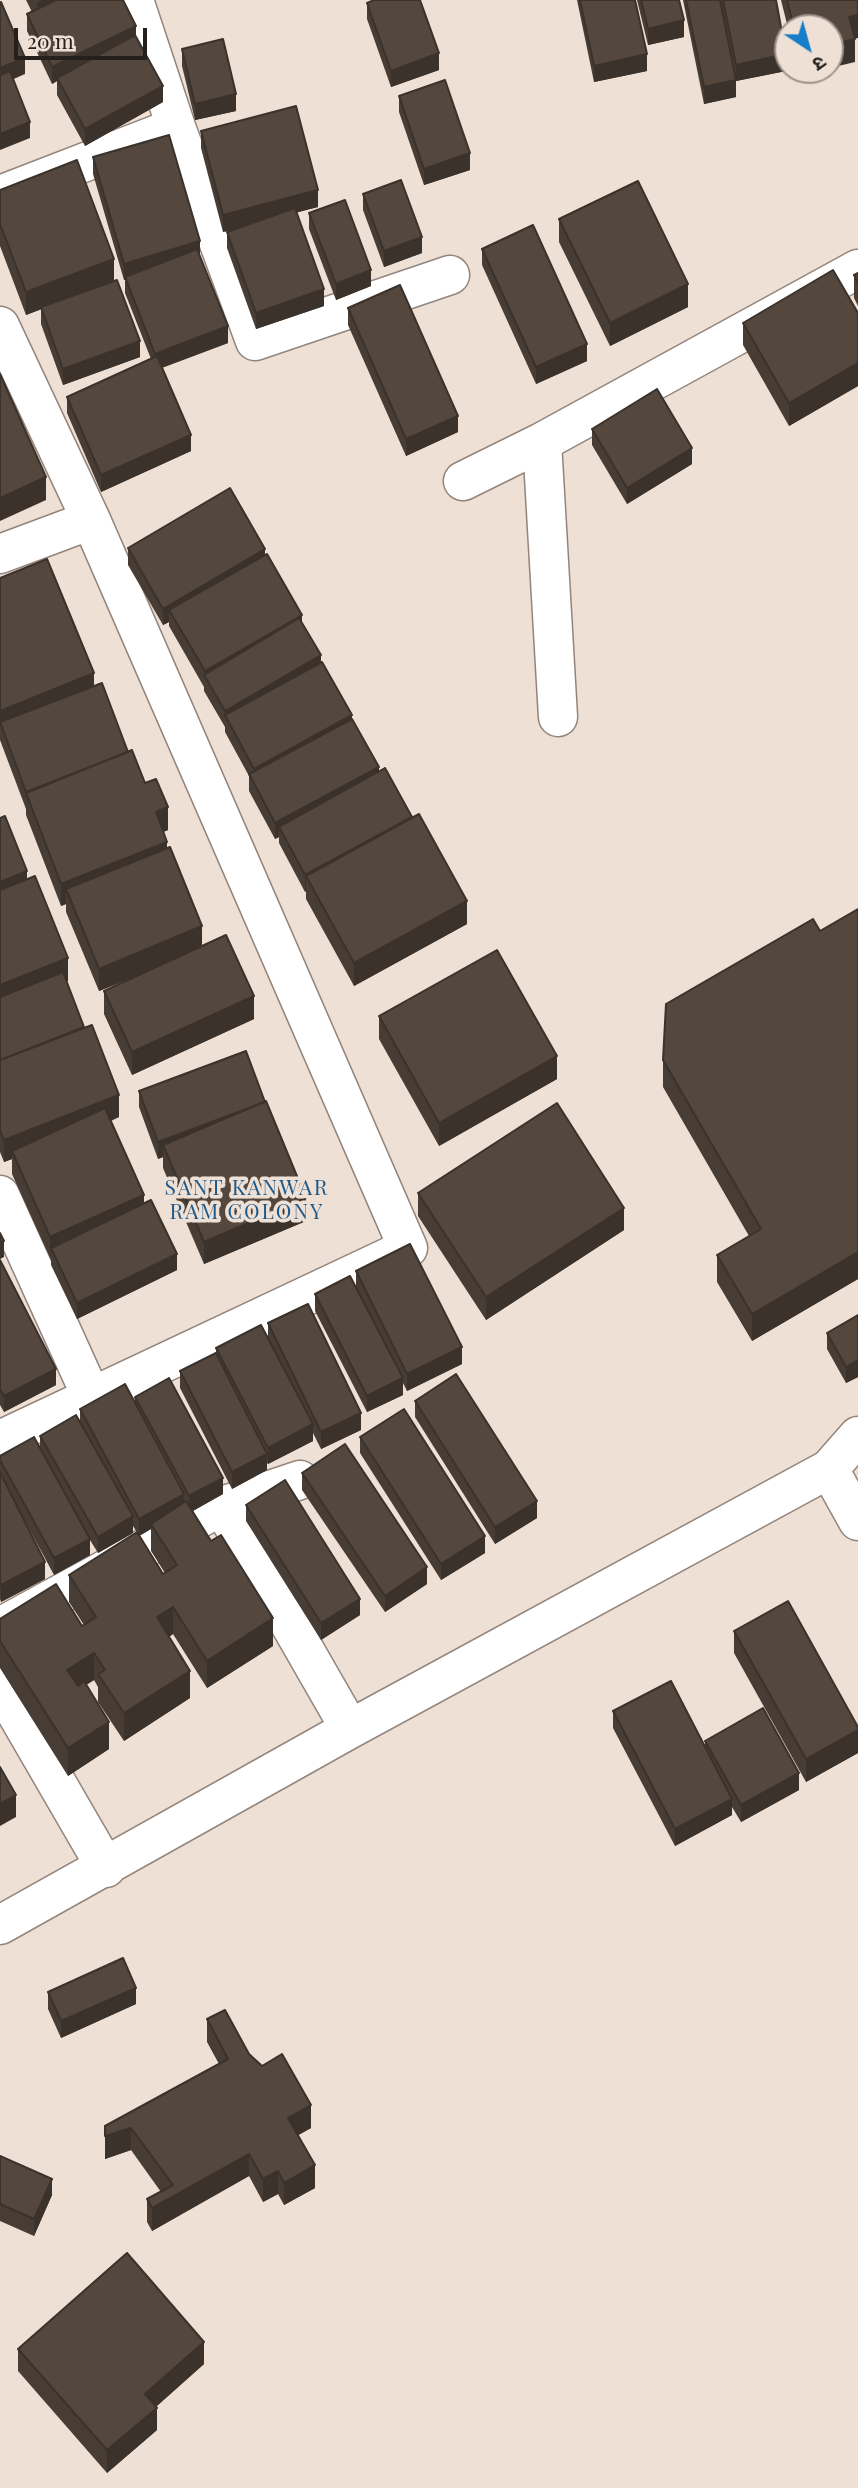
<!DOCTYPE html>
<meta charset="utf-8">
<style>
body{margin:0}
#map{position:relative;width:858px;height:2488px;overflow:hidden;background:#efe0d5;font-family:"Playfair Display","Noto Sans Devanagari",serif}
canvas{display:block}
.north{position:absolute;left:774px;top:14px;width:70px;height:70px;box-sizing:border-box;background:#efe0d5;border:2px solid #9e938b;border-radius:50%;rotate:144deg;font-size:19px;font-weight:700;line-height:28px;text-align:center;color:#25201c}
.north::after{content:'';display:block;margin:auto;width:24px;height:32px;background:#187ec9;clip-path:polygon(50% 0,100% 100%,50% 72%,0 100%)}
.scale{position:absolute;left:14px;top:28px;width:133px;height:32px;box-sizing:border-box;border:4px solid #25201c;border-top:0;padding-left:9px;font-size:21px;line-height:24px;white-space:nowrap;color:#25201c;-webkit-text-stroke:5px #efe0d5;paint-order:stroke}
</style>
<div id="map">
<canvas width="858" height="2488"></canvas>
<div class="north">उ</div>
<div class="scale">20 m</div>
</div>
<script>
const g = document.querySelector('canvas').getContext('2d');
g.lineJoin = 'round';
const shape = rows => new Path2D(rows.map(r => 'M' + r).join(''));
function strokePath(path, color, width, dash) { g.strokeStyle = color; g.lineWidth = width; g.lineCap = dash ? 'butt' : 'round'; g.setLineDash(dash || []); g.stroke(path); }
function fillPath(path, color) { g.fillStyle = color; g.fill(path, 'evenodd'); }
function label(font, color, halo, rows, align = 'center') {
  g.font = font + ' "Playfair Display",serif'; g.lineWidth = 7; g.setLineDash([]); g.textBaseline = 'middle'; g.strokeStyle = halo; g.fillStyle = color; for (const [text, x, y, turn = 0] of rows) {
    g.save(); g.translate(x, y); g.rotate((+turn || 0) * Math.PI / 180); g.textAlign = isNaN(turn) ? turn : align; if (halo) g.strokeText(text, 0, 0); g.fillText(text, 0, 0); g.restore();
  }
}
const minor = shape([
 [134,0,176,127,255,341,450,275],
 [0,195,176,127],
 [0,326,91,520,408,1248,0,1440],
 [542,442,558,717],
 [463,481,542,442,858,269],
 [0,554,91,520],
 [0,1195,92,1398],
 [829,1469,858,1521],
 [222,1506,350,1729],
 [0,1627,222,1506,300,1480],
 [0,1685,106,1868],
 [0,1925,350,1729,829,1469,858,1436]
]);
strokePath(minor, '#93857c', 41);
strokePath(minor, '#fff', 38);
fillPath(shape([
 [26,0,123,0,136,37,163,102,85,146,57,95,57,81,52,84,27,31,27,14,32,12],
 [577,0,635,0,647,71,594,82],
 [637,0,679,0,684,37,648,45],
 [683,0,776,0,786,71,736,81,736,97,704,104],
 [781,0,858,0,855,38,855,62,830,28,788,28],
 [367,3,439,70,391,87,367,19],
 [182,49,236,111,195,120,182,66],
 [399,96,470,170,424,185,399,112],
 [201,131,318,207,297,212,324,306,256,329,227,248,227,232,236,229,223,232,201,148],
 [93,157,200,255,228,343,162,368,191,451,101,492,67,413,67,397,151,359,125,293,125,280,124,280,93,174],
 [0,190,114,281,140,357,63,385,41,324,41,309,26,315,0,246],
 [363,194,422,253,384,267,363,210],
 [309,213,371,286,336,300,309,229],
 [559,219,688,307,610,346,559,242],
 [482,249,587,361,536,384,482,265],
 [858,273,858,306,854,298,854,275],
 [348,308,458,432,406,456,348,325],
 [858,313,858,386,789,426,743,345,743,323],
 [592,429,692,464,627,504,592,445],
 [128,548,265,555,302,623,321,663,352,719,379,771,412,818,467,924,354,986,306,899,306,891,305,892,279,843,279,837,275,839,249,791,249,776,225,732,225,727,204,691,204,687,169,626,169,622,163,625,128,565],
 [0,578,94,686,145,783,168,830,163,832,167,848,202,946,254,1019,132,1075,104,1014,104,991,142,974,99,991,66,912,66,904,61,906,26,815,26,809,0,740],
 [0,818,68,981,66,981,119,1117,111,1121,144,1203,177,1270,77,1319,51,1265,51,1260,12,1174,12,1159,4,1162,0,1152],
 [858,909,858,1279,752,1341,717,1282,717,1255,749,1236,663,1087,663,1060,820,931],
 [379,1016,557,1079,439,1146,379,1039],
 [139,1091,306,1221,204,1264,163,1168,163,1157,158,1159,139,1107],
 [418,1193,624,1230,486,1320,418,1216],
 [0,1260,56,1385,4,1412,0,1405],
 [356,1271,462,1364,407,1391,403,1383,403,1395,367,1412,315,1311,315,1294,356,1287],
 [858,1315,858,1377,846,1383,827,1349,827,1333],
 [268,1323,361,1430,321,1449,313,1433,313,1441,268,1464,267,1463,267,1470,232,1489,180,1388,180,1371,216,1354,216,1348,268,1337],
 [135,1397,223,1494,193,1511,273,1646,207,1688,173,1634,169,1637,190,1698,124,1741,98,1702,98,1687,94,1680,86,1685,109,1749,68,1776,0,1668,0,1619,82,1626,84,1625,69,1602,69,1575,138,1534,133,1526,133,1533,98,1553,90,1540,90,1555,54,1575,25,1521,45,1579,1,1602,0,1599,0,1456,40,1449,40,1436,80,1422,80,1409,135,1403],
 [151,1529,151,1551,165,1573,163,1574,139,1536],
 [415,1401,537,1518,495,1544,415,1417],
 [360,1437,485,1553,441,1580,360,1453],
 [302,1473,427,1584,385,1612,302,1490],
 [246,1505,360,1615,321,1640,246,1521],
 [734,1631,858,1727,858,1753,806,1782,734,1653],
 [613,1711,705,1746,705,1741,799,1790,741,1822,732,1807,732,1815,675,1846,613,1728],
 [48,1992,136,2004,61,2038,48,2009],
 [207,2019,249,2054,311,2128,298,2135,315,2188,284,2205,278,2194,263,2202,249,2176,152,2231,147,2222,147,2199,161,2192,131,2150,105,2159,105,2126,219,2064,207,2042],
 [0,2156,52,2195,34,2236,0,2221],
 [18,2349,204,2364,156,2407,157,2430,107,2473,18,2371]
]), '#473d35');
fillPath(shape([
 [42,0,73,0,37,19,37,3],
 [858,15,858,38,849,40,849,17],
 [684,20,684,37,648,45,648,29],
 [136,26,136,43,57,78,57,81,52,84,52,67],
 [855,39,855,62,830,68,830,45],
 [439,53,439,70,391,87,391,71],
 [647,54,647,71,594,82,594,66],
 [786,54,786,71,736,81,736,97,704,104,704,87,736,81,736,65],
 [25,58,25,74,0,85,0,68],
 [800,70,822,70,800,75],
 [163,86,163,102,85,146,85,129],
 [236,94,236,111,195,120,195,104],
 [30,122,30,138,0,150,0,134],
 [470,153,470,170,424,185,424,169],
 [318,190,318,207,223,232,223,215],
 [422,237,422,253,384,267,384,251],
 [200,241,200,258,125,277,125,280,124,280,124,264],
 [114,259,114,282,26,315,26,292],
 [371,270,371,286,336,300,336,284],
 [688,284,688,307,610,346,610,323],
 [324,289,324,306,256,329,256,313],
 [228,326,228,343,155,370,155,354],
 [140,341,140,357,63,385,63,369],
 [587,344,587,361,536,384,536,367],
 [858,363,858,386,789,426,789,403],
 [458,416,458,432,406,456,406,439],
 [191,435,191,451,101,492,101,475],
 [692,448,692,464,627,504,627,488],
 [46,477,46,500,0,521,0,498],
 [265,549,265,566,169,610,169,622,163,625,163,609],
 [302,615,302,631,205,676,205,671],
 [321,655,321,671,225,716,225,711],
 [94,673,94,696,0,724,0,711],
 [352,715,352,732,254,785,254,769],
 [379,767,379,783,279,827,279,837,275,839,275,823],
 [168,807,168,830,156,835,156,812],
 [412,817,412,833,306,876,306,891,305,892,305,875],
 [167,842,167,865,66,889,66,904,61,906,61,884],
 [27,871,27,888,0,898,0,882],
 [467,901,467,924,354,986,354,963],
 [202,926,202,949,99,991,99,969],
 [68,958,68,981,0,1008,0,985],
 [254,996,254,1019,132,1075,132,1052],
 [557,1056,557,1079,439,1146,439,1123],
 [119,1095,119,1117,15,1158,12,1151,12,1159,4,1162,4,1140],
 [265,1102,163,1145,163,1157,158,1159,158,1142],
 [144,1195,144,1217,51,1248,50,1260,50,1237],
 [306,1198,306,1221,204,1264,204,1242],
 [624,1208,624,1230,486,1320,486,1297],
 [4,1241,4,1257,0,1259,0,1242],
 [858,1252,858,1279,752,1341,752,1314],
 [177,1254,177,1270,77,1319,77,1303],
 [462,1347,462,1364,407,1391,407,1374],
 [858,1360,858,1377,846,1383,846,1367],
 [56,1369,56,1385,4,1412,4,1396],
 [403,1378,403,1395,367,1412,367,1396],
 [361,1413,361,1430,321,1449,321,1432],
 [313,1424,313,1441,268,1464,268,1448],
 [267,1454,267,1470,232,1489,232,1472],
 [223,1478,223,1494,189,1513,189,1496],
 [184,1494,184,1511,151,1524,151,1529,139,1536,139,1519],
 [537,1501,537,1518,495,1544,495,1527],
 [133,1516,133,1533,98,1553,98,1537],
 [485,1536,485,1553,441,1580,441,1564],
 [90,1539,90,1555,54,1575,54,1558],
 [45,1562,45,1579,1,1602,1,1585],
 [427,1567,427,1584,385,1612,385,1596],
 [360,1599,360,1615,321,1640,321,1623],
 [173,1607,173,1634,157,1645,157,1617],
 [273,1618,273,1646,207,1688,207,1661],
 [94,1653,94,1680,67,1697,67,1670],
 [190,1671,190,1698,124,1741,124,1713],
 [109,1722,109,1749,68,1776,68,1748],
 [858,1730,858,1753,806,1782,806,1759],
 [799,1773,799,1790,741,1822,741,1805],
 [16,1795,16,1817,0,1826,0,1804],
 [732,1799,732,1815,675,1846,675,1829],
 [136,1988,136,2004,61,2038,61,2021],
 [311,2105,311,2128,288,2141,288,2118],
 [131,2128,131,2150,105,2159,105,2136],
 [249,2154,249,2176,152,2231,152,2208],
 [315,2165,315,2188,284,2205,284,2183],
 [278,2171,278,2194,263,2202,263,2179],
 [52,2179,52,2195,34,2236,34,2219],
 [204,2342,204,2364,145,2416,145,2394],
 [157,2408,157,2430,107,2473,107,2450]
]), '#3a322b');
const building = shape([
 [56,0,123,0,136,26,52,67,27,14,56,0],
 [374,0,420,0,439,53,391,71,367,3,374,0],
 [580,0,635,0,647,54,594,66,580,0],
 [641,0,679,0,684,20,648,29,641,0],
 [686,0,720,0,736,80,704,87,686,0],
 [723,0,776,0,786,54,736,65,723,0],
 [787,0,858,0,858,15,849,17,855,39,830,45,830,28,794,28,787,0],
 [1,2,25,58,0,68,0,3,1,2],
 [135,35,163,86,85,129,57,78,135,35],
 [223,39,236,94,195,104,182,49,223,39],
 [10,71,30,122,0,134,0,75,10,71],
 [445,80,470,153,424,169,399,96,445,80],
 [296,106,318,190,223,215,201,131,296,106],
 [169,135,200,241,124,264,93,157,169,135],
 [77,160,114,259,26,292,0,224,0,190,77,160],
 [401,180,422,237,384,251,363,194,401,180],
 [638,181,688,284,610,323,559,219,638,181],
 [345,200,371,270,336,284,309,213,345,200],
 [295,208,324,289,256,313,227,232,295,208],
 [533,225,587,344,536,367,482,249,533,225],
 [197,249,228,326,155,354,125,277,197,249],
 [833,270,858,313,858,363,789,403,743,323,833,270],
 [858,273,858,283,854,275,858,273],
 [117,280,140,341,63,369,41,307,117,280],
 [400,285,458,416,406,439,348,308,400,285],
 [157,356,191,435,101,475,67,397,157,356],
 [0,374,46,477,0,498,0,374],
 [657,389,692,448,627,488,592,429,657,389],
 [230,488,265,549,163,609,128,548,230,488],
 [267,554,302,615,205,671,169,610,267,554],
 [47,559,94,673,0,711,0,578,47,559],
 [299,618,321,655,225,711,204,675,299,618],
 [322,662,352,715,254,769,225,715,322,662],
 [102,683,128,752,26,792,0,722,102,683],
 [352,719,379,767,275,823,249,774,352,719],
 [132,750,145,783,156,779,168,807,156,812,167,842,61,884,26,793,132,750],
 [385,768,412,817,305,875,279,827,385,768],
 [419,814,467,901,354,963,306,876,419,814],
 [5,816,27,871,0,882,0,818,5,816],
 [170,847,202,926,99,969,66,889,170,847],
 [35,876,68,958,0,985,0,890,35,876],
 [858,909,858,1252,752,1314,717,1255,761,1229,663,1060,666,1004,813,919,820,931,858,909],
 [226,935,254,996,132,1052,104,991,226,935],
 [497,950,557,1056,439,1123,379,1016,497,950],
 [63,972,84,1027,0,1060,0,997,63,972],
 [92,1025,119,1095,4,1140,0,1130,0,1060,92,1025],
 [246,1051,265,1102,158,1142,139,1091,246,1051],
 [266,1101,306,1198,204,1242,163,1145,266,1101],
 [557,1103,624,1208,486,1297,418,1193,557,1103],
 [105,1108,144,1195,50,1237,12,1151,105,1108],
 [151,1200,177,1254,77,1303,51,1248,151,1200],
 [0,1233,4,1241,0,1242,0,1233],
 [410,1244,462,1347,407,1374,356,1271,410,1244],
 [0,1260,56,1369,4,1396,0,1389,0,1260],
 [350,1276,403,1378,367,1396,315,1294,350,1276],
 [308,1304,361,1413,321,1432,268,1323,308,1304],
 [858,1315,858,1360,846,1367,827,1333,858,1315],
 [261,1325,313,1424,268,1448,216,1348,261,1325],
 [216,1353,267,1454,232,1472,180,1371,216,1353],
 [456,1374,537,1501,495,1527,415,1401,456,1374],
 [169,1378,223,1478,189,1496,135,1397,169,1378],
 [125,1384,184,1494,139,1519,80,1409,125,1384],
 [404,1409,485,1536,441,1564,360,1437,404,1409],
 [76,1415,133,1516,98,1537,40,1436,76,1415],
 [34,1437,90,1539,54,1558,0,1460,0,1456,34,1437],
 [345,1444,427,1567,385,1596,302,1473,345,1444],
 [0,1472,45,1562,1,1585,0,1582,0,1472],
 [285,1480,360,1599,321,1623,246,1505,285,1480],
 [186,1501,211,1541,221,1535,273,1618,207,1661,173,1607,157,1617,190,1671,124,1713,98,1674,105,1670,94,1653,67,1670,78,1686,84,1681,109,1722,68,1748,0,1641,0,1619,56,1584,82,1626,96,1617,69,1575,137,1532,163,1574,177,1565,151,1524,186,1501],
 [788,1601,858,1727,858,1730,806,1759,734,1631,788,1601],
 [671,1681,732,1799,675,1829,613,1711,671,1681],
 [763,1708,799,1773,741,1805,705,1741,763,1708],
 [0,1767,16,1795,0,1804,0,1767],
 [123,1958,136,1988,61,2021,48,1992,123,1958],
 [225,2010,249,2054,262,2066,282,2054,311,2105,288,2118,315,2165,284,2183,278,2171,263,2179,249,2154,152,2208,147,2199,173,2185,131,2128,105,2136,105,2126,228,2059,207,2019,225,2010],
 [0,2156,52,2179,34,2219,0,2204,0,2156],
 [127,2253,204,2342,145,2394,157,2408,107,2450,18,2349,127,2253]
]);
fillPath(building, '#53473e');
strokePath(building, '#3a322b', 2);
g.letterSpacing = '2px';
label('21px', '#1d5989', '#efe0d5', [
 ["SANT KANWAR",247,1188],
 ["RAM COLONY",247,1212]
]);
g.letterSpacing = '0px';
</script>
